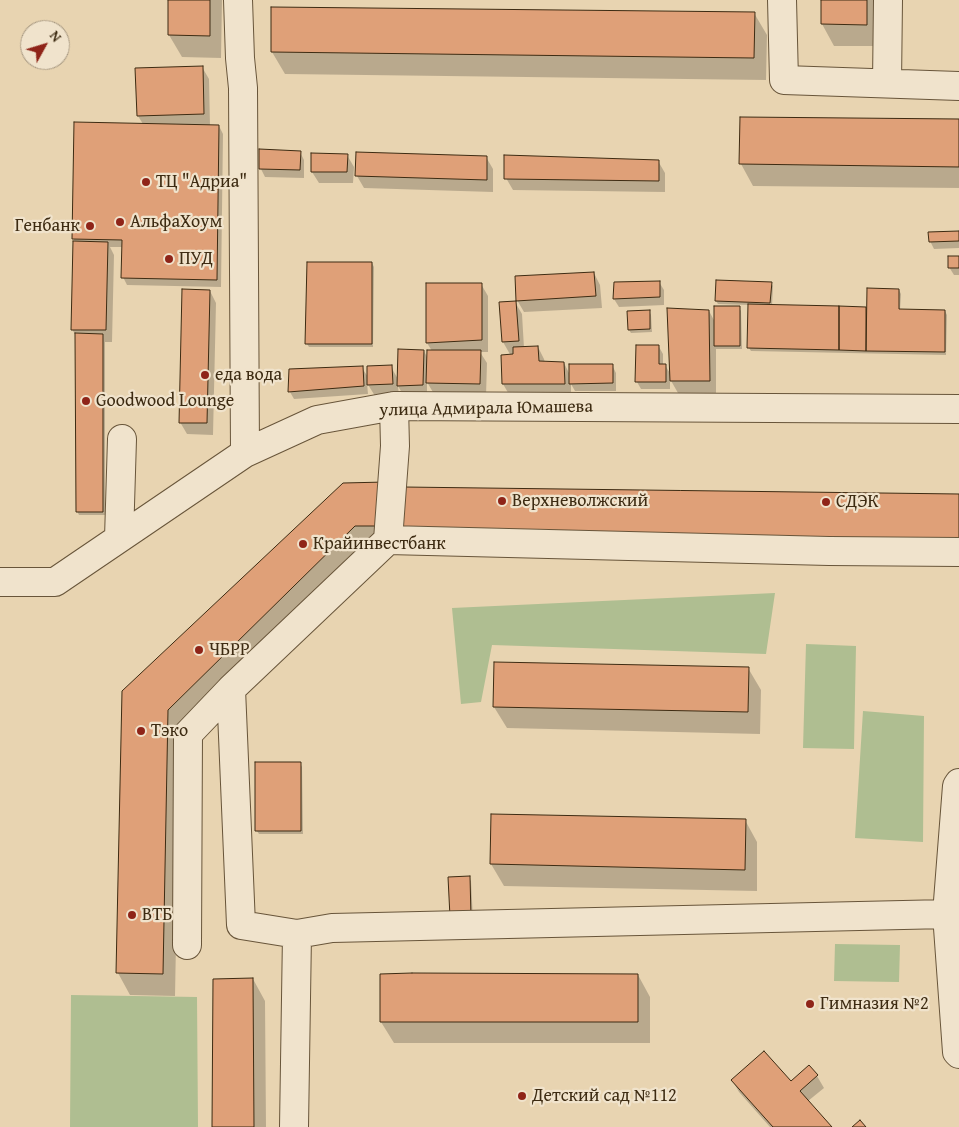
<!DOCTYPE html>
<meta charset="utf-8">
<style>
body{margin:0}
#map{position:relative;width:959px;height:1127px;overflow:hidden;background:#e8d4b1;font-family:"Gentium Book Plus",serif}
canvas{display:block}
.north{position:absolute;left:20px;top:20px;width:50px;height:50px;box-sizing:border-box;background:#f0e3cc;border:1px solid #a89982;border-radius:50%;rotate:51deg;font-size:14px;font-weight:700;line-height:20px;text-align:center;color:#3d2b12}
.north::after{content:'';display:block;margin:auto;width:18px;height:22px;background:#8f2418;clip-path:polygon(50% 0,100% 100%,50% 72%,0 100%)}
</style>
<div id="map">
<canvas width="959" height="1127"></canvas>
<div class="north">N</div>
</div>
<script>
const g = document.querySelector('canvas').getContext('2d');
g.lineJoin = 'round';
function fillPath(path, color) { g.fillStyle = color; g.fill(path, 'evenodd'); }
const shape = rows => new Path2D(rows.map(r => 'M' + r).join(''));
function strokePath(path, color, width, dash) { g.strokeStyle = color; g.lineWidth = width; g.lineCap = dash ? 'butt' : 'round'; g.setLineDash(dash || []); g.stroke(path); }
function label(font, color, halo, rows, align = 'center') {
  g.font = font + ' "Gentium Book Plus",serif'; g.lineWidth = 4.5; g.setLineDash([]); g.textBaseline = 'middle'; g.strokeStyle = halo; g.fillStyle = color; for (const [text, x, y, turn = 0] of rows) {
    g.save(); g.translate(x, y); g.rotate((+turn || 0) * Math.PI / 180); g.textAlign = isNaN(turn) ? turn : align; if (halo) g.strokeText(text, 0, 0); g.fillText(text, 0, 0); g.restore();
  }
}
fillPath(shape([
 [775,593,766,654,492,645,481,702,461,704,452,608],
 [806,644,856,646,854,749,803,748],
 [863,711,924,716,923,842,855,838],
 [835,944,900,945,899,982,834,981],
 [71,995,197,997,198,1127,70,1127]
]), '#afbe91');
fillPath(shape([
 [170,0,222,0,221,58,182,57,169,35],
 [822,0,879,0,879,46,834,46,822,24],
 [272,8,754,13,767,35,766,80,285,74,272,52],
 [202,67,209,79,210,126,219,126,223,134,221,287,127,285,123,277,123,247,110,247,114,255,112,342,105,342,105,515,79,515,77,511,76,336,72,329,75,242,73,238,143,124,138,116],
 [959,120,959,188,753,186,741,164],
 [300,152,304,160,304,178,265,177,261,169],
 [357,153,486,157,493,169,493,192,364,188,357,176],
 [347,155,354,167,353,183,319,183,312,172],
 [658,161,665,173,665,192,513,190,506,178],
 [959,232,959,248,934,249,930,241],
 [959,257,959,275,954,275,949,267],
 [372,263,374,267,373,347,309,347,307,344],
 [594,273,600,285,602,308,524,312,517,300],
 [659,282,664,290,664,305,619,307,614,299],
 [771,283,773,286,772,306,868,308,899,290,901,294,900,310,945,311,947,315,946,355,751,351,749,348,750,305,718,304,716,301],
 [427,284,481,284,488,296,488,352,480,352,487,363,486,396,434,394,427,382,427,393,402,393,398,386,399,396,375,396,367,383,368,394,294,399,290,392,362,368,368,377,391,367,398,379,424,351,428,359,432,351,427,343],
 [210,291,216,303,213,435,187,434,180,422],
 [515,302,522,314,524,348,538,347,544,359,545,363,564,363,570,375,612,365,616,373,616,391,575,391,571,384,571,396,510,396,503,384,511,356,503,342,500,303],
 [739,308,741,311,742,349,716,349,716,393,678,393,670,379,670,389,641,389,637,382,659,347,663,354,663,365,665,365,671,375,709,311,715,322],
 [649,311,651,315,652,332,631,333,629,330,628,312],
 [344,484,393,548,180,732,175,996,130,995,118,973,123,692],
 [748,668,761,690,760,734,507,728,494,707],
 [300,763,302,767,303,834,259,834,257,831],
 [492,815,745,820,757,842,757,891,504,886,491,864],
 [449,878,469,878,471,881,473,920],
 [638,975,650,997,650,1043,394,1043,381,1022],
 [253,979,265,1001,266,1127,213,1127],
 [817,1076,824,1088,808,1101,831,1127,770,1127,739,1092,732,1080,791,1083]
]), '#0003');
const building = shape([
 [168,0,210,0,210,36,168,35,168,0],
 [821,0,867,0,867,25,821,24,821,0],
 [271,7,755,12,754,58,271,52,271,7],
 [203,66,204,114,137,116,135,68,203,66],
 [740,117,959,119,959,167,739,164,740,117],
 [74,122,219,125,217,280,121,278,122,240,72,239,74,122],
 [259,149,301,151,300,170,259,169,259,149],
 [356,152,487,156,487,180,355,176,356,152],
 [311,153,348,154,347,172,311,172,311,153],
 [504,155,659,160,659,181,504,179,504,155],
 [959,231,959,241,929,242,928,232,959,231],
 [73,241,108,242,106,330,71,330,73,241],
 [948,256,959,256,959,268,948,268,948,256],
 [307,262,372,262,372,344,305,344,307,262],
 [594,272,596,296,516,301,515,276,594,272],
 [716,280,772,282,770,303,715,301,716,280],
 [660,281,660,297,613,299,614,282,660,281],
 [426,283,482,283,482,340,426,343,426,283],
 [867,288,899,289,899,309,945,310,945,352,866,351,867,288],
 [182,289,210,290,207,423,179,423,182,289],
 [516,301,519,341,502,342,499,302,516,301],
 [748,304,839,306,839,350,747,348,748,304],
 [714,306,740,306,740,346,714,346,714,306],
 [839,306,866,307,866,351,839,350,839,306],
 [667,308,709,310,710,381,670,381,667,308],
 [650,310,650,329,628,330,627,311,650,310],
 [75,333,103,334,103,512,76,512,75,333],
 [636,345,659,345,659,364,666,364,666,382,635,382,636,345],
 [538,346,539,361,564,362,565,384,502,384,501,355,513,354,513,347,538,346],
 [398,349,424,350,423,385,397,386,398,349],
 [427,350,481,350,480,384,426,383,427,350],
 [569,364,613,364,613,383,569,384,569,364],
 [392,365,393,384,367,385,367,366,392,365],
 [363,366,364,386,288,392,289,369,363,366],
 [386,482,381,526,355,526,168,710,163,974,116,973,122,691,343,483,386,482],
 [403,487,959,494,959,540,403,533,403,487],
 [494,662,749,667,748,712,493,707,494,662],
 [255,762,301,762,301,831,255,831,255,762],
 [491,814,746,819,745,870,490,864,491,814],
 [470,876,471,917,450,917,448,877,470,876],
 [412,973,638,974,638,1022,380,1022,380,974,412,973],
 [253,978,254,1127,212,1127,213,979,253,978],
 [764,1051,791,1081,809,1065,818,1075,800,1091,832,1127,773,1127,731,1080,764,1051],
 [860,1120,866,1127,852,1127,860,1120]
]);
fillPath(building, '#dfa078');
strokePath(building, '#3d2b12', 1);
const minor = shape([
 [238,0,240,58,243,88,245,453],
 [782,0,784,80,959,86],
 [887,83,888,0],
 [394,406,395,446,388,540,231,689,241,925,297,934,332,928,947,914],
 [119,538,122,439],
 [388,540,829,551,959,552],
 [0,582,55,582,245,453,317,420,394,406,959,409],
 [959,783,957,786,947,914,957,1052,959,1054],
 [187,945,188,734,231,689],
 [294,1127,297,934]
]);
strokePath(minor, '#68553a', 30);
strokePath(minor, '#f0e3cc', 28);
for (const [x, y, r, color] of [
 [146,182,5,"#8f2418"],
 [120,222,5,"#8f2418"],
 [90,226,5,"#8f2418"],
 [169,259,5,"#8f2418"],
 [205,375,5,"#8f2418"],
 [86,401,5,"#8f2418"],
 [502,501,5,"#8f2418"],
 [826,502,5,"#8f2418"],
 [303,544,5,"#8f2418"],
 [199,650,5,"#8f2418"],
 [141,731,5,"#8f2418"],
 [132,915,5,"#8f2418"],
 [810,1004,5,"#8f2418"],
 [522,1096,5,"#8f2418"]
]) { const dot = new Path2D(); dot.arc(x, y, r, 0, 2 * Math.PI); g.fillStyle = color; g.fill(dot); strokePath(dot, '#f0e3cc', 2); }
label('18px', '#3d2b12', '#f0e3cc', [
 ["ТЦ \"Адриа\"",156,182],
 ["АльфаХоум",130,222],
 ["Генбанк",80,226,"right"],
 ["ПУД",179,259],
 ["еда вода",215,375],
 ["Goodwood Lounge",96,401],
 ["Верхневолжский",512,501],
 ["СДЭК",836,502],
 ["Крайинвестбанк",313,544],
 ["ЧБРР",209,650],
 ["Тэко",151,731],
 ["ВТБ",142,915],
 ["Гимназия №2",820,1004],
 ["Детский сад №112",532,1096]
], 'left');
label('18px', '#3d2b12', '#f0e3cc', [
 ["улица Адмирала Юмашева",486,409,-1]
]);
</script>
